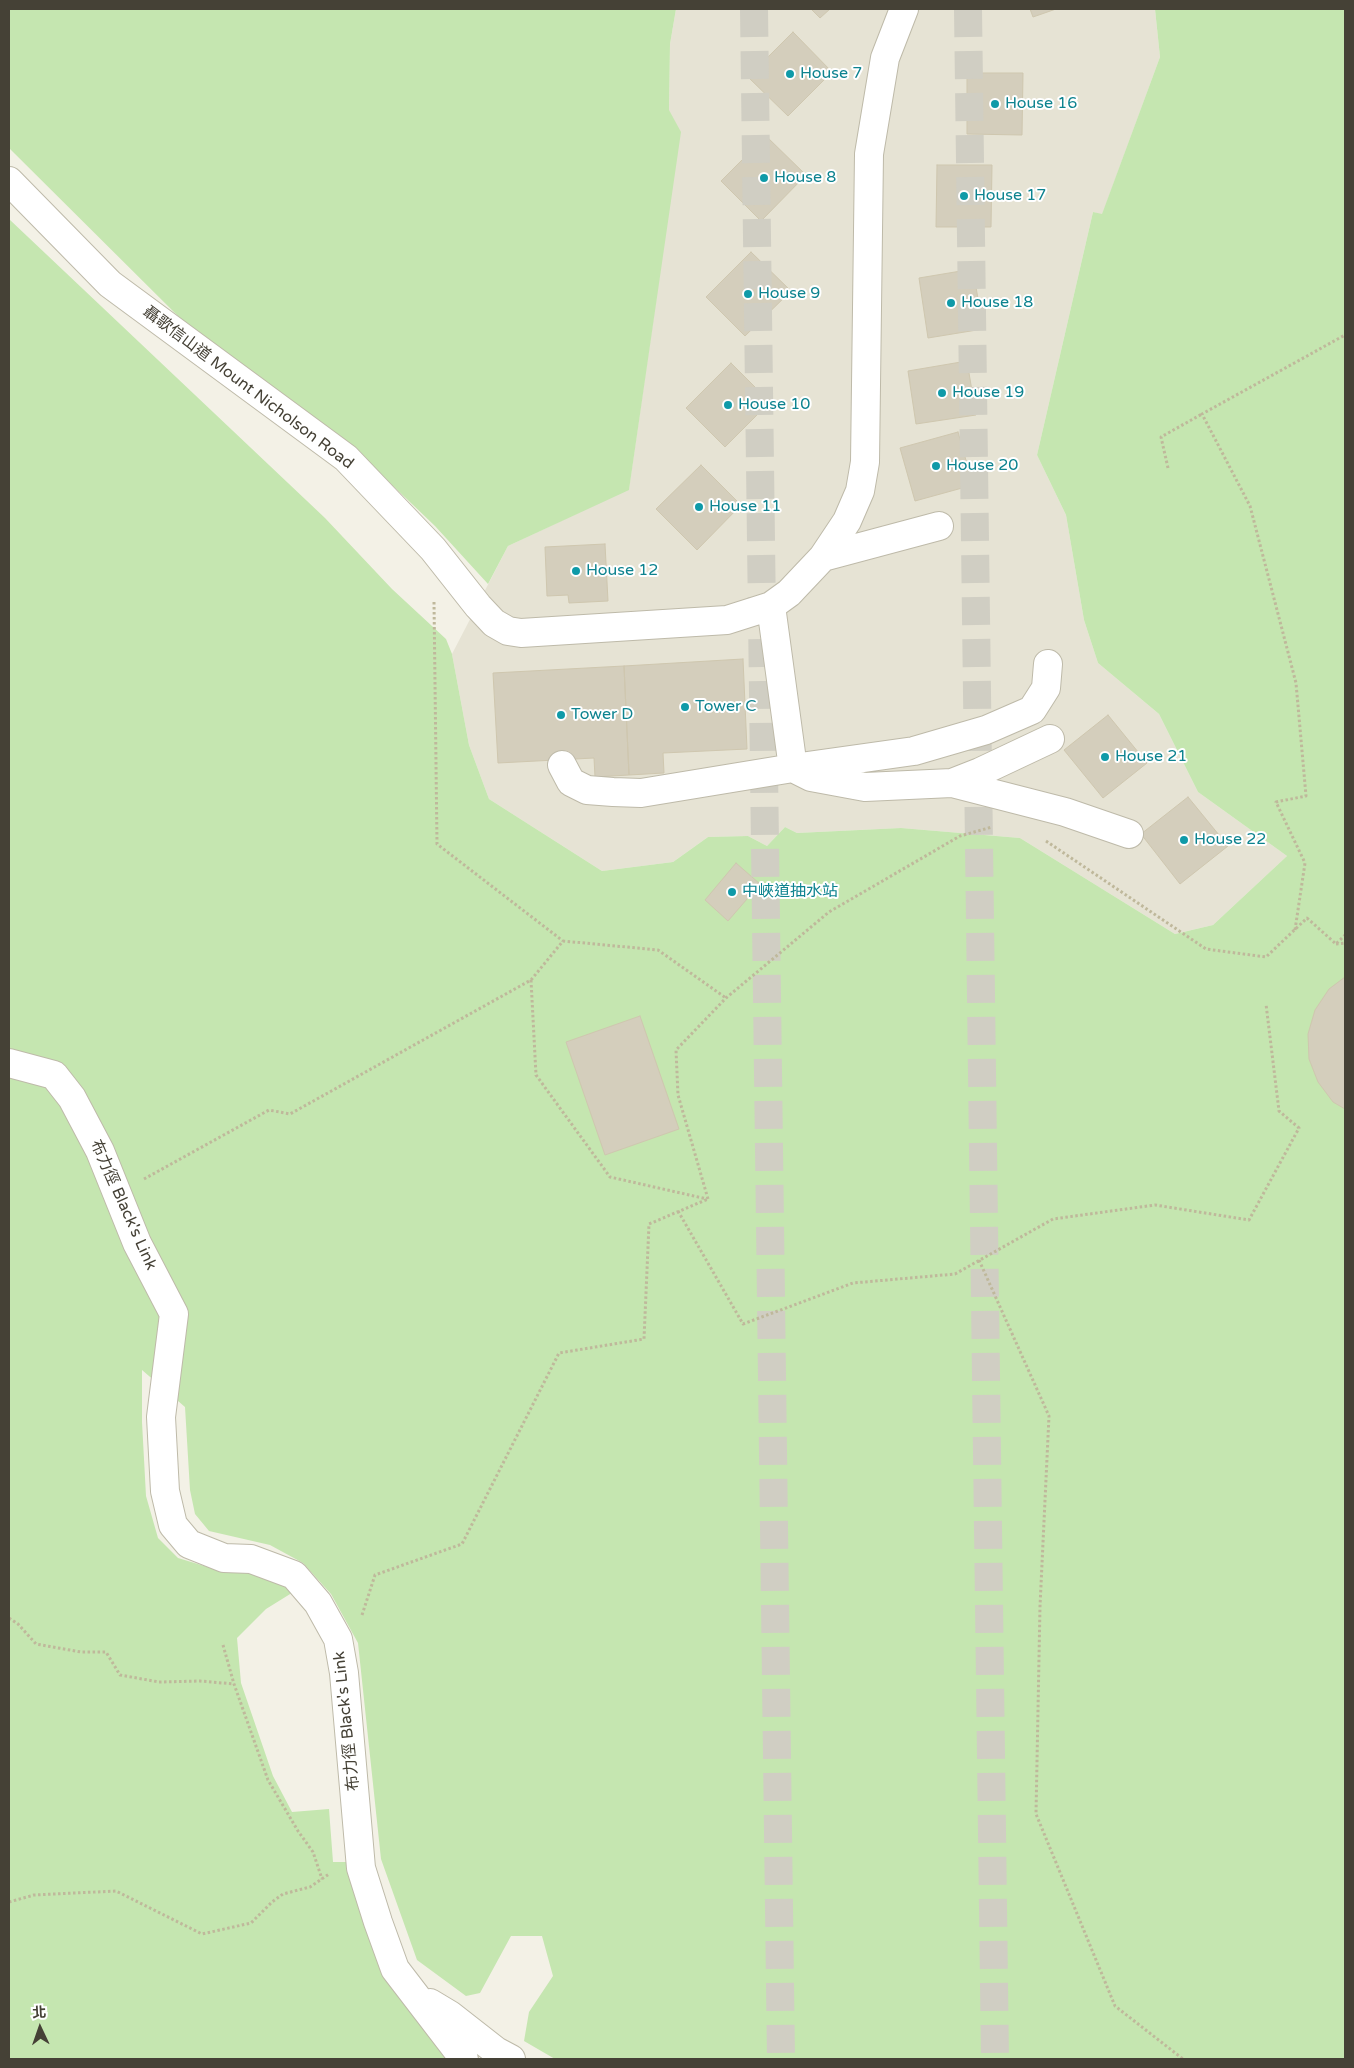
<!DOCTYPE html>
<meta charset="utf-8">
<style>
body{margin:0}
#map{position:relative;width:1354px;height:2068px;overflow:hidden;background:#f3f1e6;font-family:"Varela Round","Noto Sans TC",sans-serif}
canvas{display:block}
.frame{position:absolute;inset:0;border:10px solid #454136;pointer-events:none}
.north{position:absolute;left:15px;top:2003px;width:50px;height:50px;-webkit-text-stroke:4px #fff;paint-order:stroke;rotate:357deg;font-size:14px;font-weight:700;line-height:20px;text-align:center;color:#454136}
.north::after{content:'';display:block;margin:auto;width:18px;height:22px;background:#454136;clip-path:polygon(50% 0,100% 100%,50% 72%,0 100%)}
</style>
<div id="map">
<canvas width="1354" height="2068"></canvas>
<div class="frame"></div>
<div class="north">北</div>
</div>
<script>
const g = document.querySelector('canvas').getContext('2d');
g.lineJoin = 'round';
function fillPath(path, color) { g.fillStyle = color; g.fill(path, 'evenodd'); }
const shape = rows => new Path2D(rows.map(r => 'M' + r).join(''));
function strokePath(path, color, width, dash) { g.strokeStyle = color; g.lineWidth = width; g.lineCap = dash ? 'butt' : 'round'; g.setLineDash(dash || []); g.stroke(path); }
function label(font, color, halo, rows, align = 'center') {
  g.font = font + ' "Varela Round","Noto Sans TC",sans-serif'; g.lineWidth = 4; g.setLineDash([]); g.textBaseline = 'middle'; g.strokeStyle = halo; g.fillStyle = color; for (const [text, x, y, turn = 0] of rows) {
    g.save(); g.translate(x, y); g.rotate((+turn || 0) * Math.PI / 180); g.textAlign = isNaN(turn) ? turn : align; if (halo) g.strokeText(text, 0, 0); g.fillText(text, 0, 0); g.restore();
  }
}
fillPath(shape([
 [676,9,1155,9,1160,57,1102,215,1093,212,1037,455,1066,515,1084,620,1098,663,1159,714,1198,792,1287,856,1213,925,1175,934,1020,838,901,828,797,833,785,827,767,846,748,836,708,837,673,862,602,871,489,799,469,745,452,654,508,546,629,489,680,132,669,111,670,44]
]), '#e6e3d4');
fillPath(shape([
 [9,9,676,9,670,44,669,110,681,132,629,490,508,546,488,584,435,526,366,460,181,319,9,148],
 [1155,9,1345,9,1345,2059,555,2059,524,2041,529,2012,553,1976,542,1936,511,1936,480,1993,466,1996,417,1960,381,1859,358,1643,331,1594,303,1563,270,1545,209,1531,195,1514,190,1490,185,1407,142,1370,142,1422,146,1496,158,1538,178,1558,221,1571,248,1572,295,1591,266,1609,237,1638,241,1683,273,1776,292,1812,329,1809,333,1862,352,1862,457,2059,9,2059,9,219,325,518,392,589,446,639,452,654,469,745,489,799,602,871,673,862,708,837,748,836,767,846,785,827,797,833,901,828,1020,838,1175,934,1213,925,1287,856,1198,792,1159,714,1098,663,1084,620,1066,515,1037,455,1093,212,1102,214,1160,57]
]), '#c5e6b0');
const building = shape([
 [811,9,830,9,820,18,811,9],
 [1030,9,1056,9,1033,17,1030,9],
 [793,32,832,72,788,116,748,77,793,32],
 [967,73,1023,73,1022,135,967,134,967,73],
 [766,136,806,175,761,221,721,181,766,136],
 [937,165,992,165,991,227,936,227,937,165],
 [751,252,791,291,745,336,706,297,751,252],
 [973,269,983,329,928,338,919,278,973,269],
 [967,361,976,415,916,424,908,371,967,361],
 [731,363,770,402,725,447,686,408,731,363],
 [958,432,973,485,915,501,900,448,958,432],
 [701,465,741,505,697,550,656,509,701,465],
 [605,544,608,601,569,603,568,595,547,596,545,547,605,544],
 [743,659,747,749,663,753,664,773,629,775,624,666,743,659],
 [624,666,629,775,595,777,594,758,498,763,493,673,624,666],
 [1108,715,1147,763,1103,798,1064,750,1108,715],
 [1188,797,1228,846,1180,884,1141,834,1188,797],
 [736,863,760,884,728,921,705,900,736,863],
 [1345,977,1345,1109,1333,1102,1318,1082,1309,1059,1308,1034,1315,1010,1329,989,1345,977],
 [640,1016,679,1129,605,1155,566,1042,640,1016]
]);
fillPath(building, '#d4cebc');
strokePath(building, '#cfc7af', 1);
strokePath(shape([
 [754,9,781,2059],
 [968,9,995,2059]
]), '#d0cec3', 28, [28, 14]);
const street = shape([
 [9,181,110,284,346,458,433,549,478,606,494,623,508,631,521,633,727,620,771,606,789,593,823,557,847,521,860,491,865,462,869,154,885,58,904,9],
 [823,557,939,526],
 [771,606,793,768,914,751,986,730,1032,710,1046,688,1048,664],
 [562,765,571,782,587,790,613,792,641,793,793,768,811,777,865,787,952,783,980,772,1050,739],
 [952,783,1065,812,1129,834],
 [9,1063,54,1075,72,1098,100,1151,137,1243,174,1314,161,1417,165,1491,173,1525,189,1544,224,1558,251,1559,294,1575,318,1603,338,1639,344,1673,361,1868,378,1922,395,1969,464,2059],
 [430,2003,450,2015,496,2051,511,2059]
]);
strokePath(street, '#bebaa9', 30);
strokePath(shape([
 [1168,468,1161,437,1202,414],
 [434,602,437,844,563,941],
 [1046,841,1206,949,1266,957,1307,918,1336,944,1345,935],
 [1295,930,1305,863,1276,802,1306,796,1296,683,1250,506,1202,414,1345,335],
 [1336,944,1345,943],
 [531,980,536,1075,610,1177,707,1199],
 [144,1179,269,1110,290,1114,531,980,563,941,658,950,726,998],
 [708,1199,678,1095,676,1050,726,998,829,912,960,836,992,827],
 [678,1211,743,1324,853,1283,955,1274,1053,1219,1155,1205,1249,1220,1299,1128,1279,1111,1266,1004],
 [979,1260,1049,1416,1040,1606,1036,1814,1115,2006,1183,2059],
 [362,1615,375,1575,462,1544,559,1353,644,1339,649,1224,708,1199],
 [9,1618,18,1624,36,1644,81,1652,106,1652,120,1675,159,1682,200,1681,234,1684],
 [223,1645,234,1684,268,1780,298,1831,313,1852,322,1879],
 [9,1902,34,1895,116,1891,202,1934,251,1923,272,1902,283,1894,310,1887,329,1874]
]), '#bfb89b', 3, [2.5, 2.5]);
strokePath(street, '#fff', 28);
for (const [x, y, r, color] of [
 [790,74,5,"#0f9aa8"],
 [995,104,5,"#0f9aa8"],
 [764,178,5,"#0f9aa8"],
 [964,196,5,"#0f9aa8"],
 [748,294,5,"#0f9aa8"],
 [951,303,5,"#0f9aa8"],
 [942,393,5,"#0f9aa8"],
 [728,405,5,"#0f9aa8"],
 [936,466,5,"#0f9aa8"],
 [699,507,5,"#0f9aa8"],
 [576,571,5,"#0f9aa8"],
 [685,707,5,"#0f9aa8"],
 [561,715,5,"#0f9aa8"],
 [1105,757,5,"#0f9aa8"],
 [1184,840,5,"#0f9aa8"],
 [732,892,5,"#0f9aa8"]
]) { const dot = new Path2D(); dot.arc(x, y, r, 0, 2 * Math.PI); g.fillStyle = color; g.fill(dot); strokePath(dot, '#fff', 2); }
label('16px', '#0d838f', '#fff', [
 ["House 7",800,74],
 ["House 16",1005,104],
 ["House 8",774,178],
 ["House 17",974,196],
 ["House 9",758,294],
 ["House 18",961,303],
 ["House 19",952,393],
 ["House 10",738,405],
 ["House 20",946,466],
 ["House 11",709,507],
 ["House 12",586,571],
 ["Tower C",695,707],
 ["Tower D",571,715],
 ["House 21",1115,757],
 ["House 22",1194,840],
 ["中峽道抽水站",742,892]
], 'left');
label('16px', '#454136', '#fff', [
 ["聶歌信山道 Mount Nicholson Road",248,388,37],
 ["布力徑 Black's Link",123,1205,66],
 ["布力徑 Black's Link",347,1721,-96]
]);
</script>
